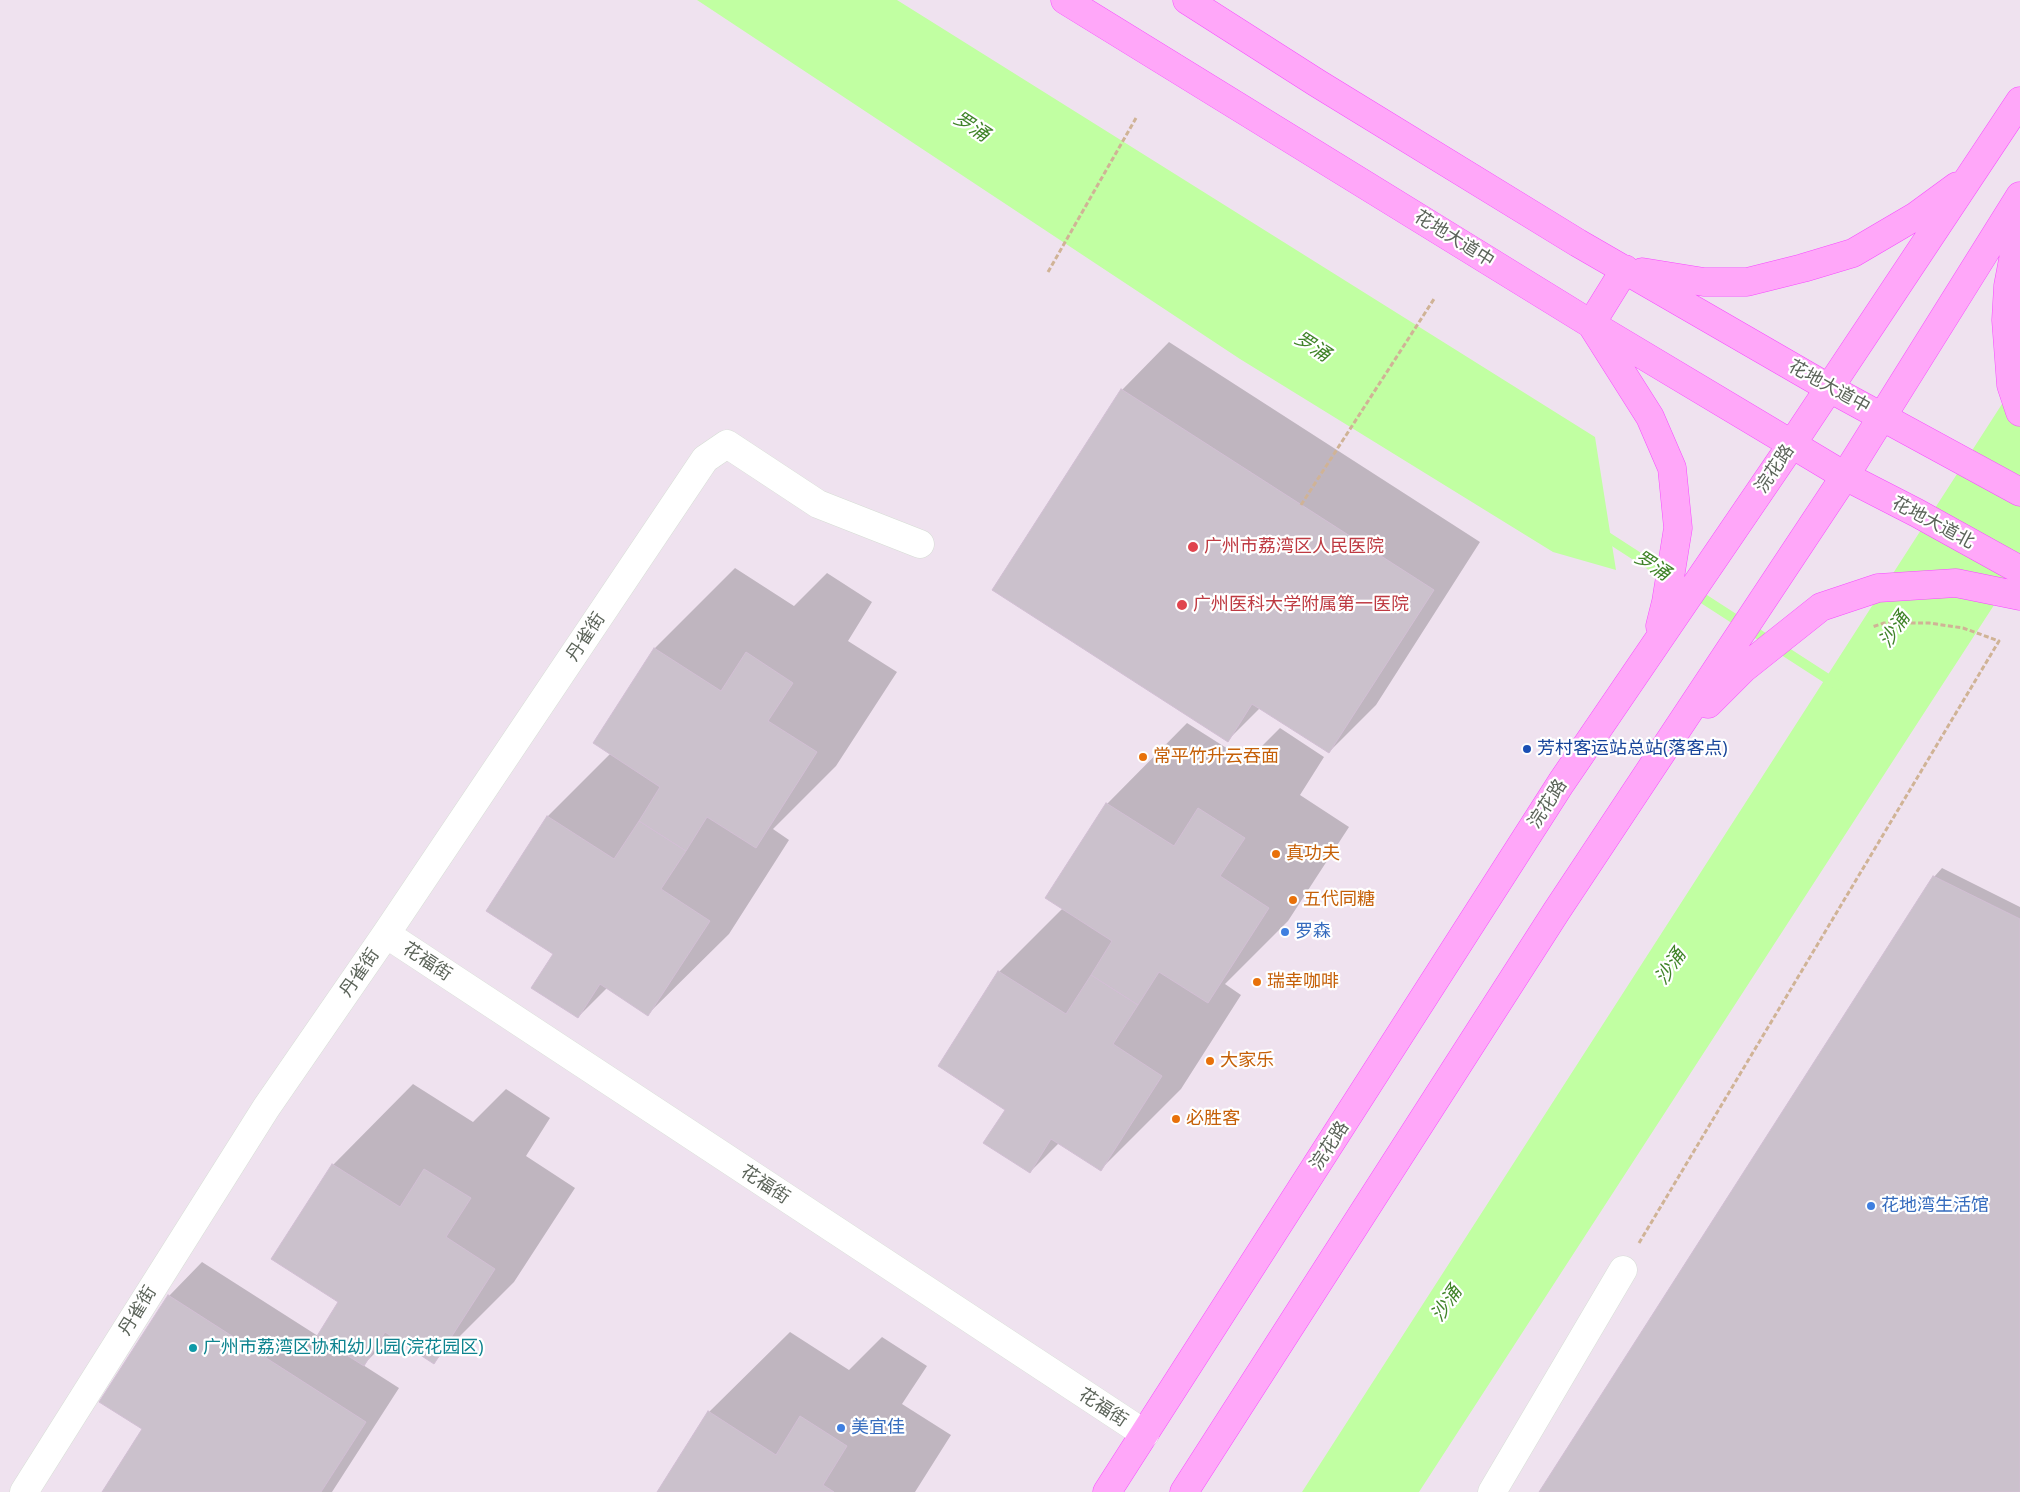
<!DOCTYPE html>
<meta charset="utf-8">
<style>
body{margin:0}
canvas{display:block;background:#efe2ef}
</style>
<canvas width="2020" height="1492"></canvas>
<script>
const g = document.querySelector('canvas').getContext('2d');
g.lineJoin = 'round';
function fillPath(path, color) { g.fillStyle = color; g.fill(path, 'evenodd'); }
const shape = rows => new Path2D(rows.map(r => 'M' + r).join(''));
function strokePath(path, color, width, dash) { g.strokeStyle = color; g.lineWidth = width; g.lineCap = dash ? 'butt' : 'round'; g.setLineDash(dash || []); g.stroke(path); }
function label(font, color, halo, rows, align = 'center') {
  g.font = font + ' "Open Sans","Noto Sans SC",sans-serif'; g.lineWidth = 4.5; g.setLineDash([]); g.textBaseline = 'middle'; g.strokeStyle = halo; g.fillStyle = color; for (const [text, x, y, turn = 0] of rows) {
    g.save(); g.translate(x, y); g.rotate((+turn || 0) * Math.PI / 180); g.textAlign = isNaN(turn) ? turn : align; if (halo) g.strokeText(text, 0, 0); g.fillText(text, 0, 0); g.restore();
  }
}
fillPath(shape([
 [697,0,897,0,1595,437,1616,570,1553,552,1240,359],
 [2020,376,2020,565,1419,1492,1302,1492]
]), '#c1ffa2');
fillPath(shape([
 [1169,342,1480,542,1376,705,1329,752,1260,708,1228,740,994,590,1122,390],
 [735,568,794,606,827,573,872,602,848,641,897,672,836,766,773,829,789,840,729,934,648,1014,607,988,578,1017,555,954,547,817,611,753,595,743,655,648],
 [1187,723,1247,761,1280,728,1324,757,1300,795,1349,827,1288,921,1225,984,1241,995,1181,1089,1101,1169,1059,1143,1030,1172,1007,1109,939,1066,999,972,1063,908,1107,804],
 [1942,868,2020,907,2020,1492,1540,1492,1934,877],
 [413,1084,473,1122,506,1089,550,1118,526,1156,575,1188,514,1282,434,1362,392,1336,363,1365,399,1388,332,1492,103,1492,143,1429,101,1402,169,1296,202,1262,318,1336,340,1302,273,1259,333,1165],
 [790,1332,849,1370,882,1337,927,1366,902,1404,951,1435,915,1492,658,1492,709,1412]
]), '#0003');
strokePath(shape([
 [1601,533,1669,577],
 [1693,592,1837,685]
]), '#c1ffa2', 10);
const building = shape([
 [1121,389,1434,590,1329,753,1252,704,1228,742,992,590,1121,389],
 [654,648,721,691,746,652,793,683,768,721,817,752,756,848,707,817,686,851,639,821,660,787,593,743,654,648],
 [1106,803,1174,846,1198,808,1245,838,1220,876,1269,908,1208,1003,1159,972,1138,1005,1091,975,1112,941,1045,898,1106,803],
 [547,816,614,859,639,821,686,851,661,889,710,921,648,1016,600,984,578,1018,531,988,553,954,486,911,547,816],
 [1933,876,2020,919,2020,1492,1539,1492,1933,876],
 [998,971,1066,1014,1091,975,1138,1005,1113,1044,1162,1076,1101,1171,1051,1139,1030,1173,983,1143,1005,1110,938,1066,998,971],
 [332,1164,400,1207,424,1169,471,1198,446,1237,495,1269,434,1364,385,1332,364,1366,317,1336,338,1302,271,1259,332,1164],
 [168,1295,366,1422,321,1492,102,1492,142,1429,99,1402,168,1295],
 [708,1411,776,1455,800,1416,847,1446,823,1485,834,1492,657,1492,708,1411]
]);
fillPath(building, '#cbc1cc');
strokePath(building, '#d2bfd4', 1);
const minor = shape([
 [386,934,1145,1434],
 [24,1492,266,1108,386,934,705,459,727,444,818,504,920,544],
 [1492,1492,1623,1270]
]);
const major = shape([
 [1065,0,1591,324,1845,476,1917,513,2020,570],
 [1187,0,1317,83,1578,243,1829,388,2020,492],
 [2020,223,2008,286,2006,320,2011,385,2020,412],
 [1642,272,1704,282,1747,282,1803,268,1853,253,1916,216,1957,186],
 [1591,324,1625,269],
 [1593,327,1650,417,1672,468,1678,528,1666,602,1660,626],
 [1708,704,1743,669,1821,607,1878,588,1956,583,2020,596],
 [1107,1492,1561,783,1792,444,2020,101],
 [1184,1492,1556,912,1845,476,2020,196]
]);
strokePath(minor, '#d6ddd5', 29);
strokePath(major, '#f64bff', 29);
strokePath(shape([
 [1048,272,1136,118],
 [1301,505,1434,299],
 [1639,1243,1999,641,1963,628,1929,623,1884,623,1872,627]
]), '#d0b396', 3, [5, 2.5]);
strokePath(minor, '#fff', 28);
strokePath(major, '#ffa7f9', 28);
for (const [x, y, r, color] of [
 [1193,547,6,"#e0444e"],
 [1182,605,6,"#e0444e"],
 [1527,749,5,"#1a4fb4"],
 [1143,757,5,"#e8710a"],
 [1276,854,5,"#e8710a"],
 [1293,900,5,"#e8710a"],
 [1285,932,5,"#3f7fe0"],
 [1257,982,5,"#e8710a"],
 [1210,1061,5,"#e8710a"],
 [1176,1119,5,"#e8710a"],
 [1871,1206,5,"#3f7fe0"],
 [193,1348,5,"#0f9aa8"],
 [841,1428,5,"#3f7fe0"]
]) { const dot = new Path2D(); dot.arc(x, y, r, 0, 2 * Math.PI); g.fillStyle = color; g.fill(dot); strokePath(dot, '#fff', 2); }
label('18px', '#5c645a', '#fff', [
 ["花地大道中",1454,239,32],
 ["花地大道中",1829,387,29],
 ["浣花路",1775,469,-56],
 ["花地大道北",1933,523,28],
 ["丹雀街",586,637,-56],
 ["浣花路",1548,804,-57],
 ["花福街",427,962,33],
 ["丹雀街",360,973,-55],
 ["浣花路",1330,1146,-57],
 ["花福街",765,1185,33],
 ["丹雀街",138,1311,-58],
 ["花福街",1103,1408,33]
]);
label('18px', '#be3a42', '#fff', [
 ["广州市荔湾区人民医院",1204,547],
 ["广州医科大学附属第一医院",1193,605]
], 'left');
label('18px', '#164399', '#fff', [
 ["芳村客运站总站(落客点)",1537,749]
], 'left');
label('18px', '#c56008', '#fff', [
 ["常平竹升云吞面",1153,757],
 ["真功夫",1286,854],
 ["五代同糖",1303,900],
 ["瑞幸咖啡",1267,982],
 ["大家乐",1220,1061],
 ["必胜客",1186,1119]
], 'left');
label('18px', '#366cbe', '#fff', [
 ["罗森",1295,932],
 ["花地湾生活馆",1881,1206],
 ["美宜佳",851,1428]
], 'left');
label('18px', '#0d838f', '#fff', [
 ["广州市荔湾区协和幼儿园(浣花园区)",203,1348]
], 'left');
label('italic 19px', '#3f8328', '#fff', [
 ["罗涌",971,127,33],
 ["罗涌",1312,347,33],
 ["罗涌",1652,566,33],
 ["沙涌",1895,630,-56],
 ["沙涌",1671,967,-56],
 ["沙涌",1447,1304,-56]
]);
</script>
